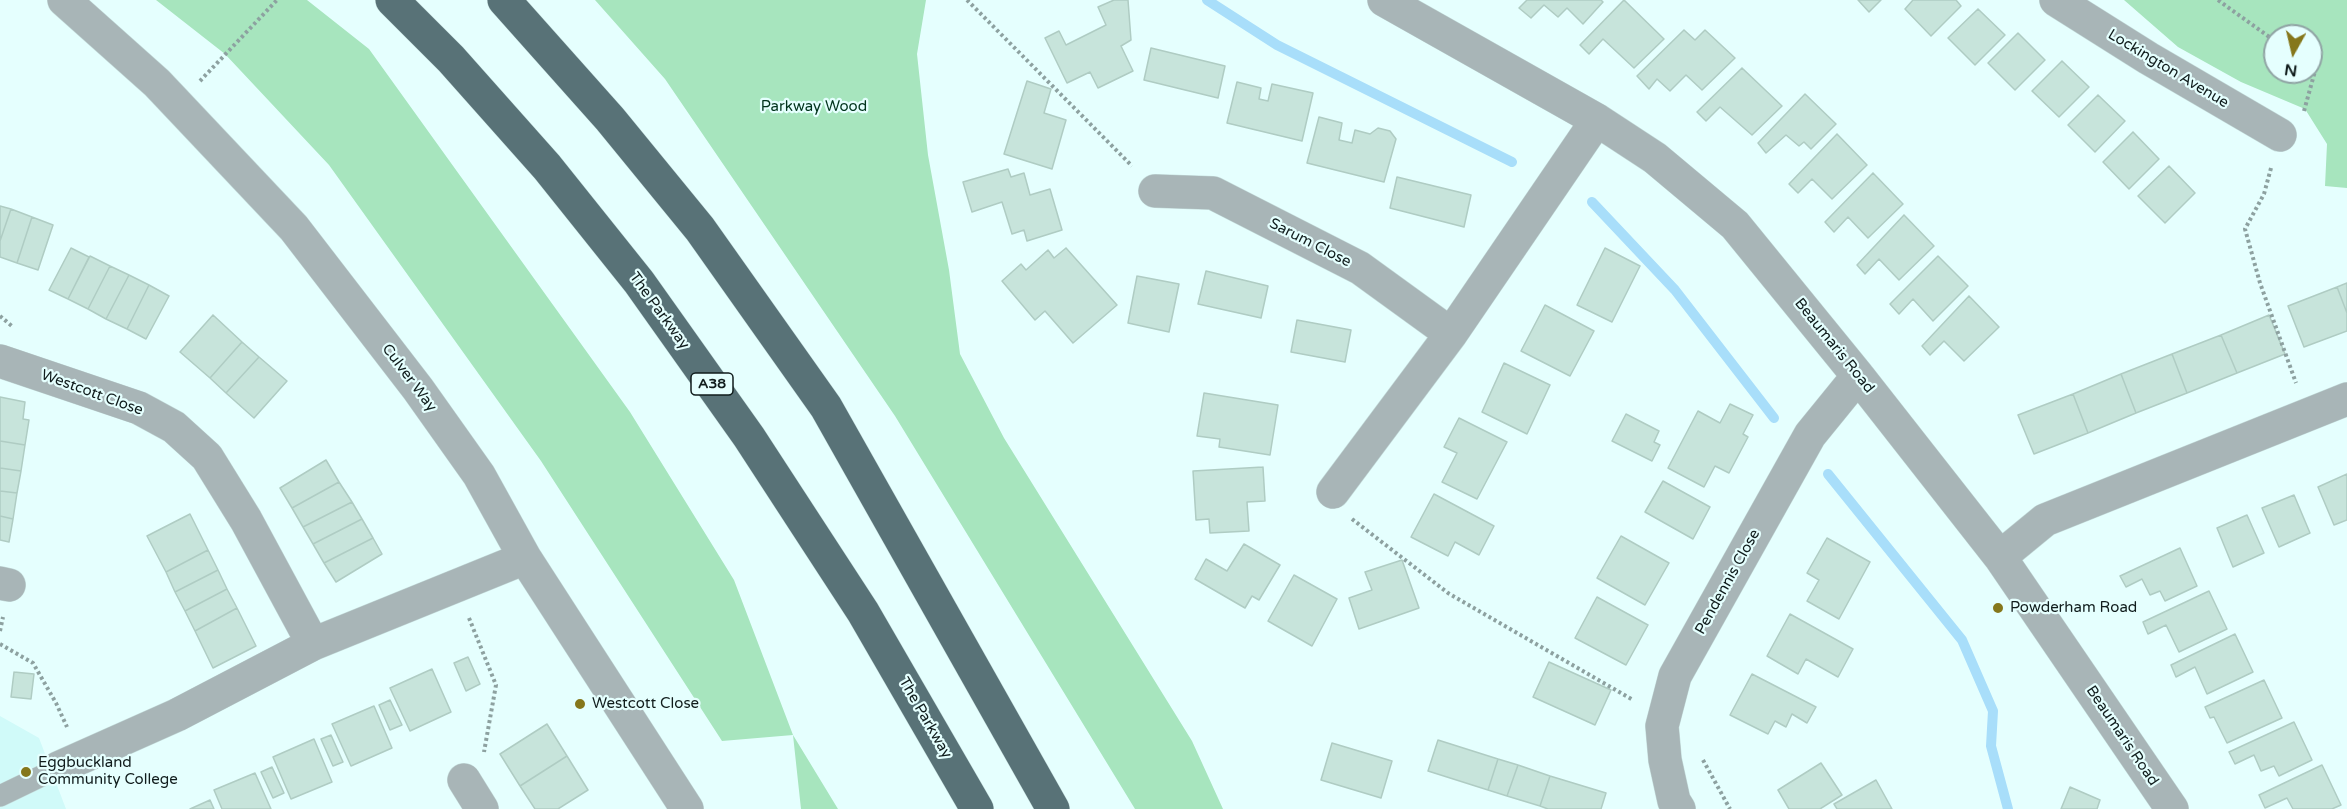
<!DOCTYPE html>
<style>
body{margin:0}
#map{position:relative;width:2347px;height:809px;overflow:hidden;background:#e5fffe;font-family:"Varela Round",sans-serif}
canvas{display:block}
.north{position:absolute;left:2263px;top:24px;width:60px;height:60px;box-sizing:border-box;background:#e5fffe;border:2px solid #90a4a4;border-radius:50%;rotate:188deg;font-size:16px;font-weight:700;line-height:24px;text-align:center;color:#101c1c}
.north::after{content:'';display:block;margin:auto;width:21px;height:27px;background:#85771b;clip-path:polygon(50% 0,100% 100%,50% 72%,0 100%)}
</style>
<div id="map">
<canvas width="2347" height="809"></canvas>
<div class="north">N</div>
</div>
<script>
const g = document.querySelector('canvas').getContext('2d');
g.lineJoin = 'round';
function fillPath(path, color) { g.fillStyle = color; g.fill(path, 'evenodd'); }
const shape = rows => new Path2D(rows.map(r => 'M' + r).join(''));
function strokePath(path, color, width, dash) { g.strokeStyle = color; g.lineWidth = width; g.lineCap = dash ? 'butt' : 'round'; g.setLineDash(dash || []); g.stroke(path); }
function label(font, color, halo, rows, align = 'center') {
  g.font = font + ' "Varela Round",sans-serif'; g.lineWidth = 4.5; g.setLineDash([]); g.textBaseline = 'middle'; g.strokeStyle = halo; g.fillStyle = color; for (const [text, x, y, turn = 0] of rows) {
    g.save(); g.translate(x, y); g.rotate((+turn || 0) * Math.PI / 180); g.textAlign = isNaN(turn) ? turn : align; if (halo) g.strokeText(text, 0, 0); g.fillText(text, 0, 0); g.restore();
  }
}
fillPath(shape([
 [0,716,39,738,66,809,0,809]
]), '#d0faf9');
fillPath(shape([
 [156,0,307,0,369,49,630,412,734,580,793,735,838,809,801,809,793,735,722,741,541,461,329,165,225,54],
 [595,0,926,0,917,54,928,155,949,270,960,354,1004,438,1192,741,1223,809,1135,809,895,416,665,79],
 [2124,0,2347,0,2347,188,2325,186,2327,144,2305,109,2241,82,2178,47],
 [2275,36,2311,36,2311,72,2275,72]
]), '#a7e5be');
strokePath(shape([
 [1207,0,1277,45,1512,162],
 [1592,202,1675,290,1774,418],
 [1828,474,1962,640,1993,711,1991,746,2008,809]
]), '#a8defa', 10);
const building = shape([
 [1114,0,1128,0,1131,40,1121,46,1133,71,1098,88,1090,72,1067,83,1045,38,1059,31,1066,45,1106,25,1098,7,1114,0],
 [1527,0,1601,0,1603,2,1583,24,1567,8,1558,17,1544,5,1531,18,1519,8,1527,0],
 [1624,0,1664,39,1634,68,1603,39,1589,54,1580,45,1624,0],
 [1858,0,1881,0,1869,12,1858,0],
 [1913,0,1956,0,1961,6,1931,36,1905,9,1913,0],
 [1978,9,2005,35,1975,65,1948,38,1978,9],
 [1684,30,1695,40,1705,30,1735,58,1702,90,1686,75,1670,91,1657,79,1649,89,1637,76,1684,30],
 [2018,33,2045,60,2015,90,1988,63,2018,33],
 [1151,48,1225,66,1218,98,1144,80,1151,48],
 [2062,61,2089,87,2059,117,2032,91,2062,61],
 [1742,68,1782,106,1752,135,1720,107,1706,121,1697,112,1742,68],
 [1027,81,1051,89,1044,113,1066,120,1052,169,1004,154,1027,81],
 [1237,82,1261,88,1259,99,1268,101,1272,84,1313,93,1302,141,1227,123,1237,82],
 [1805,94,1836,124,1811,149,1804,142,1799,146,1786,135,1766,153,1758,143,1805,94],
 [2098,95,2125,121,2095,152,2068,125,2098,95],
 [1319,117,1342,123,1339,140,1352,143,1355,130,1370,134,1378,128,1390,131,1396,139,1384,182,1307,163,1319,117],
 [2133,132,2159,159,2129,189,2103,162,2133,132],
 [1837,134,1867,165,1832,199,1812,179,1798,193,1789,184,1837,134],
 [2169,166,2195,193,2165,223,2138,196,2169,166],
 [1008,169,1011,177,1024,173,1030,195,1050,189,1062,230,1027,241,1024,230,1012,234,1002,202,972,212,963,182,1008,169],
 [1873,173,1903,204,1868,238,1848,217,1834,232,1825,222,1873,173],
 [1397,177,1471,195,1464,227,1390,208,1397,177],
 [0,206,11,209,0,241,0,206],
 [11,209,32,217,17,263,0,257,0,241,11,209],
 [1904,215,1934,246,1899,280,1879,259,1865,274,1857,265,1904,215],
 [32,217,53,225,38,270,17,263,32,217],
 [71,248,89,257,68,299,49,290,71,248],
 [1066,248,1117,305,1073,343,1045,311,1035,320,1002,281,1021,264,1026,270,1048,250,1054,258,1066,248],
 [1605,248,1640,266,1612,322,1577,305,1605,248],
 [90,256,110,266,88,309,68,299,90,256],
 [1938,256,1968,286,1933,321,1913,299,1899,314,1890,304,1938,256],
 [110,266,129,275,106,319,88,309,110,266],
 [1206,271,1268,286,1261,318,1198,304,1206,271],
 [129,275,149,285,127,329,106,319,129,275],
 [1137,276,1179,284,1169,332,1128,323,1137,276],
 [2347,283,2347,313,2337,287,2347,283],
 [149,285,169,296,146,339,127,329,149,285],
 [2337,287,2347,313,2347,331,2304,347,2288,306,2337,287],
 [1969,296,1999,327,1964,361,1944,341,1930,355,1922,346,1969,296],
 [1545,305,1594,331,1570,376,1521,351,1545,305],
 [213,315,242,342,210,378,180,352,213,315],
 [2269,315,2285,354,2237,373,2221,335,2269,315],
 [1297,320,1351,330,1345,362,1291,352,1297,320],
 [2221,335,2237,373,2187,393,2172,354,2221,335],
 [242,342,259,357,226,393,210,378,242,342],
 [2172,354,2187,393,2136,413,2121,374,2172,354],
 [259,357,287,381,254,418,226,393,259,357],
 [1504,363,1550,385,1527,434,1482,412,1504,363],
 [2121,374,2136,413,2088,433,2073,394,2121,374],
 [1204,393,1278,405,1270,455,1219,447,1220,439,1197,436,1204,393],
 [2073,394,2088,433,2034,454,2018,415,2073,394],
 [0,397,25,402,23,419,29,420,25,445,0,441,0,397],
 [1730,404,1753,415,1743,434,1748,437,1729,473,1715,466,1704,487,1668,468,1698,411,1720,423,1730,404],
 [1626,414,1659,431,1654,442,1660,445,1652,461,1612,441,1626,414],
 [1459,418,1507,442,1477,499,1442,482,1457,453,1444,447,1459,418],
 [0,441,25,445,21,471,0,468,0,441],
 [326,460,339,482,292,508,280,488,326,460],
 [1263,467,1265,501,1247,502,1249,531,1210,533,1209,519,1196,520,1193,471,1263,467],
 [0,468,21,471,17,493,0,491,0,468],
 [2347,474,2347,520,2334,525,2318,487,2347,474],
 [1663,481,1710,507,1693,539,1645,512,1663,481],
 [339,482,352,502,303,527,292,508,339,482],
 [0,491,17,493,13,519,0,516,0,491],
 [1434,494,1494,526,1479,555,1455,542,1448,556,1411,537,1434,494],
 [2294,495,2310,533,2279,547,2262,508,2294,495],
 [352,502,362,519,313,544,303,527,352,502],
 [190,514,208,550,166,572,147,536,190,514],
 [2247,515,2264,553,2233,567,2217,528,2247,515],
 [0,516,13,519,9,542,0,540,0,516],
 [362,519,373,538,324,563,313,544,362,519],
 [1621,536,1669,563,1645,605,1597,578,1621,536],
 [373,538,382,554,336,582,324,563,373,538],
 [1827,538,1870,562,1839,619,1807,601,1819,580,1807,573,1827,538],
 [1244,544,1280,565,1259,600,1252,596,1245,608,1195,579,1206,559,1227,571,1244,544],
 [2180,548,2197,586,2165,601,2160,591,2150,595,2142,579,2126,587,2120,576,2180,548],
 [208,550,218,570,175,592,166,572,208,550],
 [1402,560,1419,608,1359,629,1349,598,1372,590,1365,572,1402,560],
 [218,570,227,589,185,611,175,592,218,570],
 [1294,575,1337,599,1312,646,1268,621,1294,575],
 [227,589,237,608,195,631,185,611,227,589],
 [2209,591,2227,629,2179,652,2166,625,2148,634,2143,622,2209,591],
 [1597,597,1648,625,1626,665,1575,638,1597,597],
 [237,608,256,646,213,668,195,631,237,608],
 [1790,614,1853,649,1838,677,1806,659,1798,674,1767,656,1790,614],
 [2235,634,2253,672,2207,694,2195,667,2176,677,2171,665,2235,634],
 [468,657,480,684,466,691,454,663,468,657],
 [1549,662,1611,690,1595,725,1533,697,1549,662],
 [432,669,451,712,410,731,390,688,432,669],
 [14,672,34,674,31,699,11,697,14,672],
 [1752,674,1816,707,1807,723,1792,714,1786,727,1775,721,1768,734,1730,715,1752,674],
 [2264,680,2282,718,2227,743,2214,717,2210,718,2205,707,2264,680],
 [390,700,402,725,390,730,379,705,390,700],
 [374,706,392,748,351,766,332,724,374,706],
 [2294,722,2312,760,2279,776,2274,766,2261,771,2254,755,2235,764,2229,752,2294,722],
 [547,724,567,756,520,786,500,754,547,724],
 [331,735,343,762,333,766,321,739,331,735],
 [314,739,332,782,291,799,273,757,314,739],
 [1438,740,1498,759,1488,790,1428,771,1438,740],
 [1332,743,1392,761,1381,798,1321,780,1332,743],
 [567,756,588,790,558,809,535,809,520,786,567,756],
 [1498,759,1518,765,1507,796,1488,790,1498,759],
 [1821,763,1842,795,1820,809,1789,809,1778,790,1821,763],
 [1518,765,1550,776,1540,806,1507,796,1518,765],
 [2322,765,2341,805,2332,809,2293,809,2287,798,2265,808,2259,795,2322,765],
 [272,767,284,793,273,798,261,772,272,767],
 [255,773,271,809,222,809,214,790,255,773],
 [1550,776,1606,793,1601,809,1548,809,1540,806,1550,776],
 [1876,780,1892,809,1837,809,1834,804,1876,780],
 [2070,787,2100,800,2097,809,2061,809,2070,787],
 [210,800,214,809,190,809,210,800]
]);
fillPath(building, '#c7e4db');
strokePath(building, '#afccc3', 1.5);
const service = shape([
 [0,796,58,768]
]);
const minor = shape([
 [64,0,157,83,294,228,418,389,479,475,525,558,687,809],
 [1384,0,1597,120,1655,158,1735,225,1858,376,2000,557,2172,809],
 [2056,0,2148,58,2280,135],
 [1155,191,1213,193,1360,268,1451,334],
 [0,361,139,408,174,427,207,457,246,520,313,644],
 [1333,492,1451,334,1597,120],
 [2000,557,2045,520,2347,399],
 [0,583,9,585],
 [58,768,177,715,313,644,525,558],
 [464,780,482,809],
 [1679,809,1674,801,1665,760,1662,726,1675,676,1810,435,1858,376]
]);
const trunk = shape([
 [392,0,451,59,547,167,639,282,749,437,863,612,977,809],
 [504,0,610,119,700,229,826,407,1053,809]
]);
strokePath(service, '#c3dbda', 22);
strokePath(minor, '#c3dbda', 34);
strokePath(trunk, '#c3dbda', 34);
strokePath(shape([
 [967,0,1132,166],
 [2218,0,2275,41],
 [200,81,277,0],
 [2304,111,2315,71,2311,68],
 [2271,168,2264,194,2245,229,2260,283,2296,383],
 [0,316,13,327],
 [1352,519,1448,593,1633,700],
 [469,618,496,685,484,752],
 [0,631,3,617],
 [0,644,33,663,56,703,67,727],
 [1703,760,1730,809]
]), '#8da1a0', 4, [3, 3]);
strokePath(service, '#a8b5b7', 21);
strokePath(minor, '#a8b5b7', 33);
strokePath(trunk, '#587277', 33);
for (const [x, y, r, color] of [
 [1998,608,6,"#85771b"],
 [580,704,6,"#85771b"],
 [26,772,6,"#85771b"]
]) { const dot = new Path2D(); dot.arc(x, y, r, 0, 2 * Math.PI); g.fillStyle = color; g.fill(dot); strokePath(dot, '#e5fffe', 2); }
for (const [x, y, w] of [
 [712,384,42]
]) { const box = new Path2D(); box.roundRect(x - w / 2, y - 11, w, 22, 4.5); g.fillStyle = '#e5fffe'; g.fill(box); strokePath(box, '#101c1c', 1.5); }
label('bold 14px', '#101c1c', null, [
 ["A38",712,384]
]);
label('15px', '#101c1c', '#e5fffe', [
 ["Lockington Avenue",2168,69,31],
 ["Sarum Close",1310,243,27],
 ["The Parkway",659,311,54],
 ["Beaumaris Road",1834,346,51],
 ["Culver Way",409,378,53],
 ["Westcott Close",92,393,20],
 ["Pendennis Close",1728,582,-61],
 ["The Parkway",925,718,60],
 ["Beaumaris Road",2122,736,56]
]);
label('15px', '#00331b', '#e5fffe', [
 ["Parkway Wood",814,107]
]);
label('15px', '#101c1c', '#e5fffe', [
 ["Powderham Road",2010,608],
 ["Westcott Close",592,704],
 ["Eggbuckland",38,763],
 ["Community College",38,780]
], 'left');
</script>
